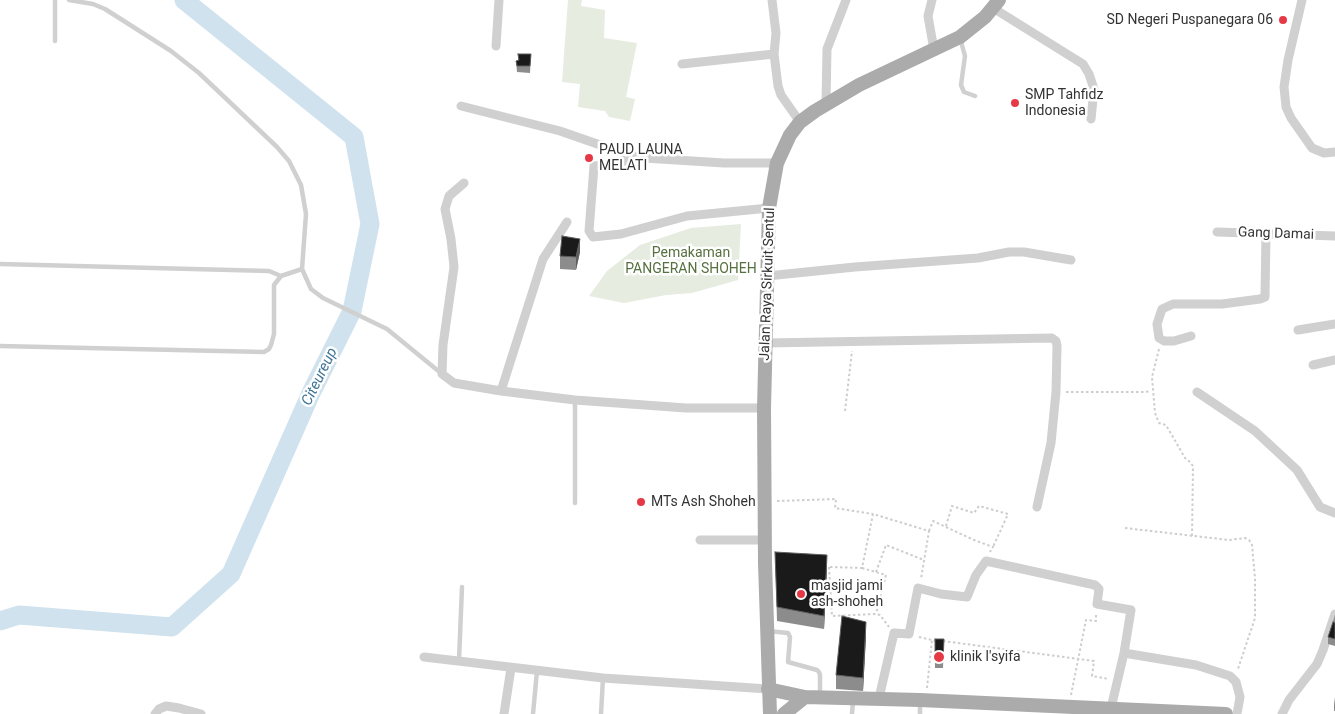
<!DOCTYPE html>
<style>
body{margin:0}
canvas{display:block;background:#fff}
</style>
<canvas width="1335" height="714"></canvas>
<script>
const g = document.querySelector('canvas').getContext('2d');
g.lineJoin = 'round';
function fillPath(path, color) { g.fillStyle = color; g.fill(path, 'evenodd'); }
const shape = rows => new Path2D(rows.map(r => 'M' + r).join(''));
function strokePath(path, color, width, dash) { g.strokeStyle = color; g.lineWidth = width; g.lineCap = dash ? 'butt' : 'round'; g.setLineDash(dash || []); g.stroke(path); }
function label(font, color, halo, rows, align = 'center') {
  g.font = font + ' Roboto,sans-serif'; g.lineWidth = 5; g.setLineDash([]); g.textBaseline = 'middle'; g.strokeStyle = halo; g.fillStyle = color; for (const [text, x, y, turn = 0] of rows) {
    g.save(); g.translate(x, y); g.rotate((+turn || 0) * Math.PI / 180); g.textAlign = isNaN(turn) ? turn : align; if (halo) g.strokeText(text, 0, 0); g.fillText(text, 0, 0); g.restore();
  }
}
fillPath(shape([
 [568,0,582,0,581,6,605,10,604,38,637,43,626,97,635,99,630,121,609,117,605,111,578,107,580,84,562,82],
 [741,224,738,280,692,293,666,295,624,303,589,296,607,271,640,245,691,228]
]), '#e6ecdf');
strokePath(shape([
 [0,621,19,615,172,627,231,574,311,393,352,311,370,224,354,137,184,0]
]), '#cfe2ee', 19);
strokePath(shape([
 [1159,349,1152,377,1155,413,1159,423,1166,425,1185,458,1190,462,1193,466,1192,536],
 [1066,392,1145,392,1151,391],
 [845,411,852,351],
 [777,501,836,499,835,508,873,514],
 [946,526,952,506,974,513,979,506,1008,514,993,547],
 [1125,528,1229,540,1245,538,1249,540,1252,545,1255,578,1255,618,1238,669],
 [929,531,933,521,974,540,993,547,990,552],
 [829,567,832,616,876,614,880,615,889,627],
 [830,567,862,568,873,514,929,531,921,579],
 [862,568,886,575,876,614],
 [876,572,886,545,924,560],
 [919,637,936,641],
 [943,641,1094,661,1092,676,1109,679],
 [927,688,932,640],
 [1071,695,1086,620,1096,621,1096,614]
]), '#cdcdcd', 2, [2.5, 2.5]);
strokePath(shape([
 [69,0,93,4,105,9,171,51,199,73,277,147,289,161,301,185,306,214,302,269,311,289,323,298,387,329,442,374],
 [960,38,965,56,961,85,964,92,975,96],
 [55,41,55,0],
 [0,264,269,271,281,276],
 [0,346,264,352,269,349,271,345,274,334,274,285,281,276,302,269],
 [575,400,575,503],
 [768,631,788,633,790,637,788,662,817,670,819,672,820,675,820,696],
 [459,660,462,587],
 [533,714,537,671],
 [601,714,603,678],
 [852,714,853,701],
 [920,714,920,701]
]), '#d0d0d0', 4.5);
strokePath(shape([
 [772,0,776,33,774,54,778,86,781,95,800,122],
 [932,0,928,16,934,50],
 [1302,0,1288,60,1284,87,1286,107,1291,118,1312,148,1324,153,1335,152],
 [993,8,1083,64,1089,74,1094,89,1091,119],
 [496,46,499,0],
 [682,64,774,54],
 [826,103,827,49,846,0],
 [461,106,560,131,629,155,644,158,724,163,777,163],
 [625,153,626,160,620,163,594,166,589,231,593,237,621,234,687,216,769,208],
 [464,183,449,196,445,209,451,239,454,267,443,345,442,374,454,383,501,391,575,400,686,408,764,408],
 [1217,232,1335,236],
 [767,276,855,267,978,258,1009,252,1024,252,1071,260],
 [1298,330,1335,324],
 [1191,336,1174,341,1164,341,1159,338,1157,324,1162,309,1173,304,1222,304,1260,299,1265,297,1266,233],
 [766,343,1052,338,1056,341,1057,346,1056,392,1051,443,1037,507],
 [1313,365,1335,360],
 [501,391,543,259,567,222],
 [1197,392,1255,431,1297,470,1320,507,1335,513],
 [700,540,765,540],
 [1124,653,1196,665,1230,676,1236,682,1240,697,1237,714],
 [424,657,603,678,768,689],
 [879,698,894,633,909,634,918,588,941,594,967,597,976,575,986,561,1095,585,1099,589,1097,604,1131,610,1124,653,1111,708],
 [155,714,159,709,166,706,179,708,201,714],
 [504,714,511,668],
 [1282,714,1289,700,1317,664,1323,650,1335,614]
]), '#d0d0d0', 9);
strokePath(shape([
 [768,689,805,697,920,700,1226,714],
 [770,714,765,563,764,408,769,208,777,163,790,135,800,122,815,111,859,85,960,37,985,17,999,0],
 [784,714,805,697]
]), '#ababab', 14);
fillPath(shape([
 [518,54,531,54,530,73,517,72,516,61,518,60],
 [580,252,576,270,560,269,560,256],
 [775,552,827,568,824,629,777,621],
 [1335,615,1335,646,1328,644,1328,637],
 [866,636,863,691,836,689,836,675],
 [935,639,944,639,943,668,935,668],
 [1335,697,1335,711,1334,711,1334,704]
]), '#8c8c8c');
fillPath(shape([
 [580,239,580,252,576,270,576,257],
 [827,555,827,568,824,629,824,616],
 [866,622,866,636,863,691,863,678]
]), '#5f5f5f');
const building = shape([
 [518,54,531,54,530,66,517,66,516,61,519,60,518,54],
 [562,236,580,239,576,257,560,256,562,236],
 [775,552,827,555,824,616,777,607,775,552],
 [842,616,866,622,863,678,836,675,842,616],
 [1333,622,1335,623,1335,639,1328,637,1333,622],
 [935,639,944,639,943,661,935,662,935,639]
]);
fillPath(building, '#1a1a1a');
strokePath(building, '#5f5f5f', 1);
for (const [x, y, r, color] of [
 [1283,20,5,"#e63946"],
 [1015,103,5,"#e63946"],
 [589,158,5,"#e63946"],
 [641,502,5,"#e63946"],
 [801,594,5,"#e63946"],
 [939,657,6,"#e63946"]
]) { const dot = new Path2D(); dot.arc(x, y, r, 0, 2 * Math.PI); g.fillStyle = color; g.fill(dot); strokePath(dot, '#fff', 2); }
label('14px', '#333', '#fff', [
 ["SD Negeri Puspanegara 06",1273,20,"right"],
 ["SMP Tahfidz",1025,95],
 ["Indonesia",1025,111],
 ["PAUD LAUNA",599,150],
 ["MELATI",599,166],
 ["MTs Ash Shoheh",651,502],
 ["masjid jami",811,586],
 ["ash-shoheh",811,602],
 ["klinik l'syifa",950,657]
], 'left');
label('14px', '#333', '#fff', [
 ["Gang Damai",1276,234,2],
 ["Jalan Raya Sirkuit Sentul",768,284,-88]
]);
label('14px', '#56703f', '#fff', [
 ["Pemakaman",691,253],
 ["PANGERAN SHOHEH",691,269]
]);
label('italic 15px', '#3f7597', '#fff', [
 ["Citeureup",320,377,-64]
]);
</script>
